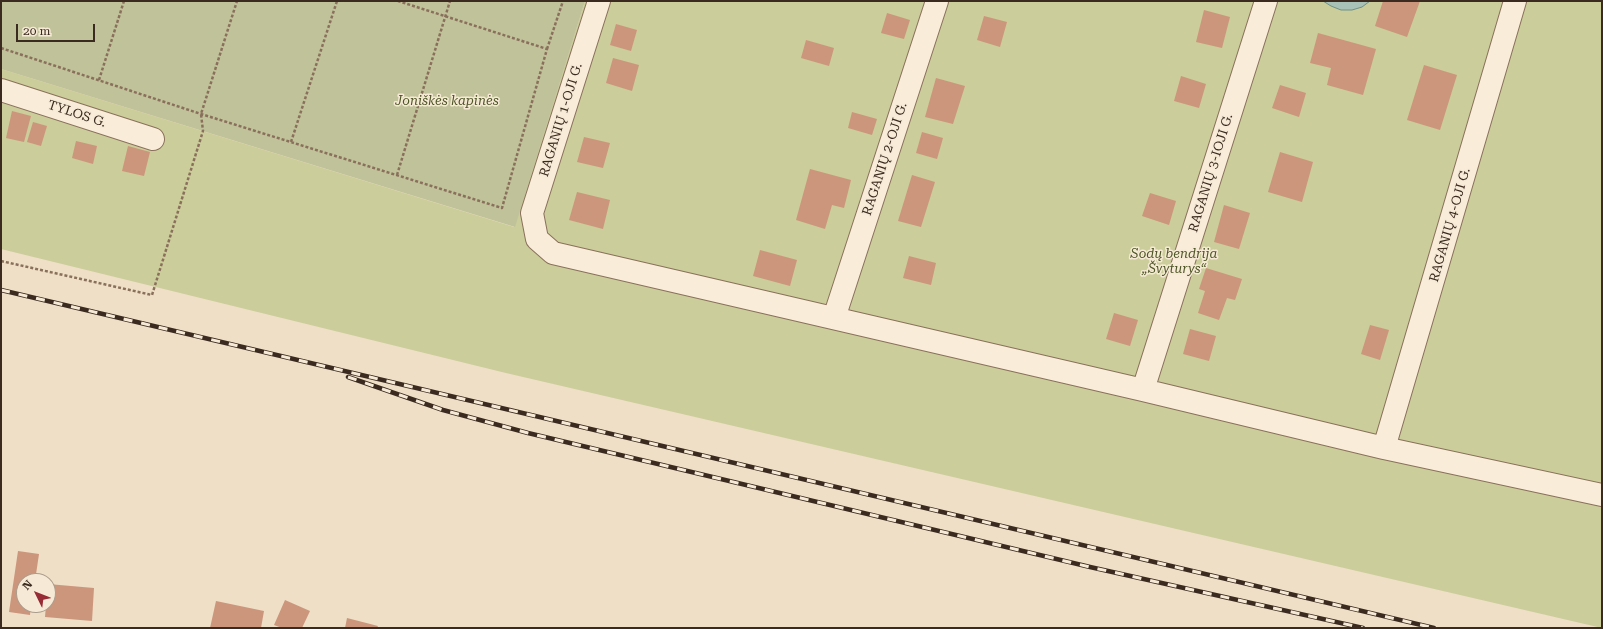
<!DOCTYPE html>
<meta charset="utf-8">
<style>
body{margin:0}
#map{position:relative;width:1603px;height:629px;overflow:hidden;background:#eedfc6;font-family:"Roboto Serif",serif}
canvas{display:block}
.frame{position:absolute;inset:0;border:2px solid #3a2a1f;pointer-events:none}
.north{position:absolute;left:16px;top:573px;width:40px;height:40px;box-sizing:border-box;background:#f6ead6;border:1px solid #ab9d8d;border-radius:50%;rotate:313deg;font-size:11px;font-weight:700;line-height:16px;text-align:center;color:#3a2a1f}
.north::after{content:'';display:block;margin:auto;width:14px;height:18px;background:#982c36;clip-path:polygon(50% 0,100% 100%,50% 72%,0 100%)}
.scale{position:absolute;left:16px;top:24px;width:79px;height:18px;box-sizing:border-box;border:2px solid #3a2a1f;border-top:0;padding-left:5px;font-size:12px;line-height:14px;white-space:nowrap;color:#3a2a1f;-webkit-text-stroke:3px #f6ead6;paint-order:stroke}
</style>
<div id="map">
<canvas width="1603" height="629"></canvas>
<div class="frame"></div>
<div class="north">N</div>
<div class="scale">20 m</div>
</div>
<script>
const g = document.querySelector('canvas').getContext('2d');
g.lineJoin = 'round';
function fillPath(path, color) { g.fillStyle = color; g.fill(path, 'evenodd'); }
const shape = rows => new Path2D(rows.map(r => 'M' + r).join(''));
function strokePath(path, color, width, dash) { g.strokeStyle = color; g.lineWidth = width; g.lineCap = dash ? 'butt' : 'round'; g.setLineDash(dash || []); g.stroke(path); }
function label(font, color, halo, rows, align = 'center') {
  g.font = font + ' "Roboto Serif",serif'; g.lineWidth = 3; g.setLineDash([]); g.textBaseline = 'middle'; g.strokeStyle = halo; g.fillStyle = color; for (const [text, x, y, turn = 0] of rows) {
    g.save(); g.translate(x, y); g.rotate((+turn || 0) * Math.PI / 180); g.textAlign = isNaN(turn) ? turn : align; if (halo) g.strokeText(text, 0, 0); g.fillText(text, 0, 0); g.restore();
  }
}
fillPath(shape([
 [585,1,1602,1,1602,628,506,373,1,249,1,69,514,227]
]), '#cbcd9a');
fillPath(shape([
 [1,1,585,1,515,227,1,69]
]), '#c0c299');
const water = shape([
 [1323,1,1370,1,1362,7,1352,10,1341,10,1331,6,1323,1]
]);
fillPath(water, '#a8c2b8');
strokePath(water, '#6e9185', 1);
fillPath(shape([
 [1383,1,1420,1,1407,37,1375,26],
 [1204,10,1230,17,1222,48,1196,42],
 [887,13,910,20,904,39,881,33],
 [984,16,1007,22,1000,47,977,40],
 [616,24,637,30,631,51,610,45],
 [1318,33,1376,49,1363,95,1327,85,1331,68,1310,63],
 [806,40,834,48,829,66,801,58],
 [613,58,639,65,632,91,606,83],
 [1424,65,1457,75,1440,130,1407,120],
 [1181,76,1206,84,1199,108,1174,101],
 [936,78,965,86,953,124,925,117],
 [1280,85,1306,93,1299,117,1272,108],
 [12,111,31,116,24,142,6,138],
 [852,112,877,119,872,135,848,128],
 [33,122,47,126,41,146,27,142],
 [922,132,943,138,937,159,916,153],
 [584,137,610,143,603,168,577,162],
 [76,141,97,146,93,164,72,158],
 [128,146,150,152,144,176,122,171],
 [1280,152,1313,162,1302,202,1268,192],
 [810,169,851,180,844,208,832,205,825,229,796,220],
 [912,175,935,182,921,227,898,221],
 [577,192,610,200,603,229,569,220],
 [1150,193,1176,201,1169,225,1142,216],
 [1224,205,1250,213,1239,249,1214,242],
 [760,250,797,260,790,286,753,276],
 [909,256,936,263,931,285,903,278],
 [1206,268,1242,279,1235,300,1227,298,1219,320,1198,313,1205,291,1199,289],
 [1114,313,1138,320,1130,346,1106,339],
 [1370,325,1389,330,1380,360,1361,354],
 [1190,329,1216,336,1209,361,1183,354],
 [18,551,39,554,35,581,24,581,24,605,31,605,30,615,9,612],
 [48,584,94,588,92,621,45,617,46,605,48,605],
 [285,600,310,611,302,628,282,628,274,625],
 [216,601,264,611,261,628,210,628],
 [347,618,378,626,377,628,345,628]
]), '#cc967c');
const minor = shape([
 [599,1,532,213,537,239,553,253,1143,390,1384,448,1602,495],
 [1,90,153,139],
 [834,318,937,1],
 [1143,390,1266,1],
 [1384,448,1515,1]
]);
strokePath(minor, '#8a705c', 24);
strokePath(shape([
 [1,48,201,114,502,208,547,49,398,1],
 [547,49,563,1],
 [99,80,124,1],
 [291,142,337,1],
 [397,175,450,1],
 [1,261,152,295,203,131,201,114,237,1]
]), '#8a705c', 2.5, [3, 2]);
strokePath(minor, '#f9edda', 22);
const rail = shape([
 [1,290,1434,628],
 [348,377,443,410,528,433,1090,567,1363,628]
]);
strokePath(rail, '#3a2a1f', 4.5);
strokePath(rail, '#f6ead6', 3, [9]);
label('italic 13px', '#4e5626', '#f6ead6', [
 ["Joniškės kapinės",447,101],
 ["Sodų bendrija",1174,254],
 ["„Švyturys“",1174,269]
]);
label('13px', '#3a2a1f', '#f6ead6', [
 ["TYLOS G.",77,114,18],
 ["RAGANIŲ 1-OJI G.",561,120,-73],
 ["RAGANIŲ 2-OJI G.",885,159,-72],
 ["RAGANIŲ 3-IOJI G.",1211,173,-73],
 ["RAGANIŲ 4-OJI G.",1450,225,-74]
]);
</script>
